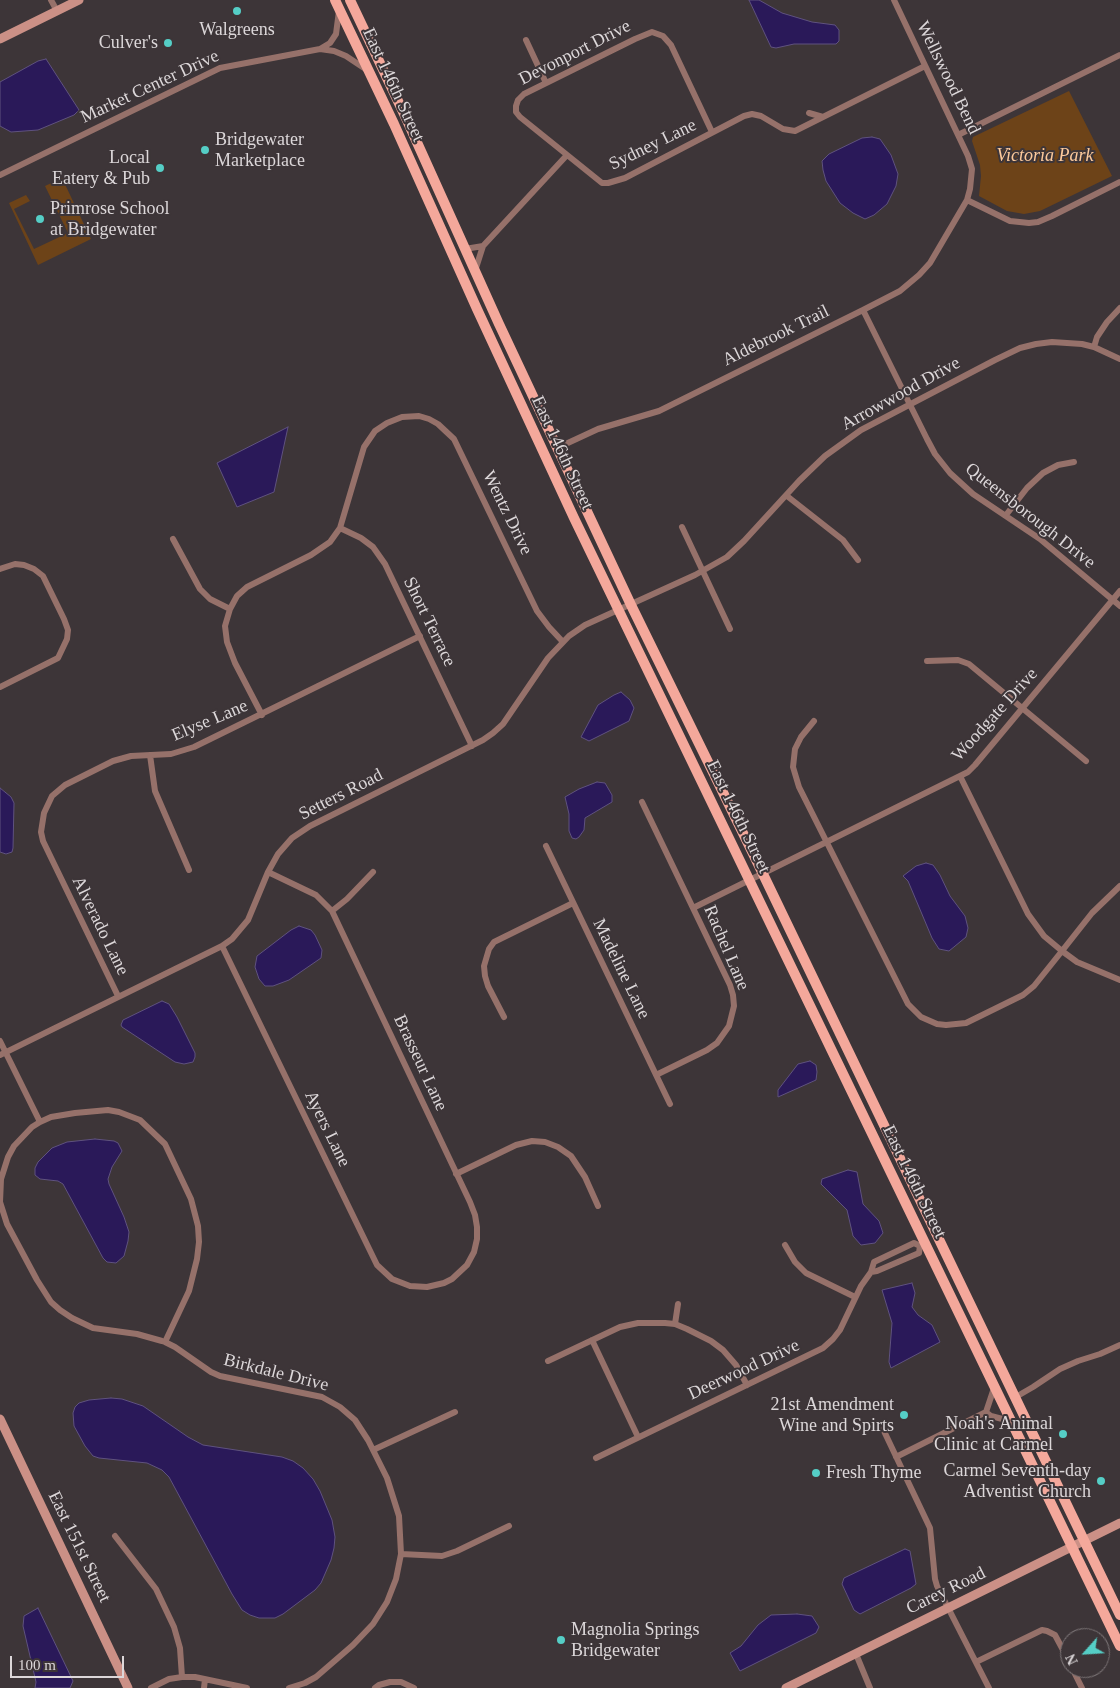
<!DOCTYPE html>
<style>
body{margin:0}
#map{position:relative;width:1120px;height:1688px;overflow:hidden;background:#3d3538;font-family:Georgia,serif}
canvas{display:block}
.north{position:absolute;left:1060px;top:1628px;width:50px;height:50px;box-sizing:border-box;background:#3d3538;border:1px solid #7d7678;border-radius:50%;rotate:244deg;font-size:14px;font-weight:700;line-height:20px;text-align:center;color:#dcd7d9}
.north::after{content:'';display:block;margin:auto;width:18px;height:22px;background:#55cec6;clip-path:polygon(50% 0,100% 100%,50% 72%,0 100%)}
.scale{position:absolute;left:10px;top:1656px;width:114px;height:22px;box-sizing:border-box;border:2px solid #dcd7d9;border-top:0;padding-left:6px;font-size:15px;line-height:18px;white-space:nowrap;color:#dcd7d9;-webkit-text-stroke:4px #3d3538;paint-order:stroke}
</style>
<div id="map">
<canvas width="1120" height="1688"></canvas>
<div class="north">N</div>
<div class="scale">100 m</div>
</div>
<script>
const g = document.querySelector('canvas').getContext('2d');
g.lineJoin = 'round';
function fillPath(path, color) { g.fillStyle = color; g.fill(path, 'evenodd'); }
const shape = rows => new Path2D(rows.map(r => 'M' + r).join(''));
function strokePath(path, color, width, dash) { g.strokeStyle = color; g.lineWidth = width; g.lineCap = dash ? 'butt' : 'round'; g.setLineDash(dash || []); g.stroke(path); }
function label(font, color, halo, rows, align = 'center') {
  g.font = font + ' Georgia,serif'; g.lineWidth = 4; g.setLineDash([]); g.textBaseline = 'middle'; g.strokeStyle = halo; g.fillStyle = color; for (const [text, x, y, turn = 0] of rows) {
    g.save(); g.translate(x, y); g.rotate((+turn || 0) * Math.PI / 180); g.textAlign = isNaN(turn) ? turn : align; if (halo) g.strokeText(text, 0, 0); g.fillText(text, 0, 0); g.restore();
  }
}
fillPath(shape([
 [1069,91,1112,176,1040,211,1024,214,1007,211,979,196,981,176,980,165,972,141,973,137],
 [62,178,91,239,38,265,9,203,26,195,30,201,14,209,34,249,68,233,45,186]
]), '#6d4318');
const water = shape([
 [749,0,759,0,782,13,812,22,835,25,839,30,839,41,836,44,794,44,776,48,771,47,749,0],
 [46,59,79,110,74,115,38,130,11,132,0,126,0,82,38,61,46,59],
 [872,137,880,139,891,155,898,174,896,186,887,204,874,215,865,219,853,213,840,203,826,181,823,170,822,161,829,154,862,138,872,137],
 [288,427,274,492,237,507,217,463,288,427],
 [621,692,630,700,634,708,629,721,589,741,581,737,598,705,614,695,621,692],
 [597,782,605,783,612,795,612,802,585,818,584,830,579,837,576,839,572,838,569,831,569,814,565,797,579,789,597,782],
 [0,788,11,797,14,803,13,848,12,852,6,854,0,852,0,788],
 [926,863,933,865,940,875,950,896,965,916,968,928,966,937,949,951,939,949,932,938,908,881,903,876,916,866,926,863],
 [299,926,311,930,315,935,322,950,321,958,289,980,273,986,265,986,259,979,255,967,257,956,291,930,299,926],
 [162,1001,169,1004,177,1017,195,1053,195,1057,193,1062,184,1064,175,1062,122,1027,121,1025,123,1020,162,1001],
 [810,1061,816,1065,817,1072,816,1080,778,1097,778,1090,798,1064,810,1061],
 [95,1139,114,1141,118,1143,122,1151,112,1167,108,1179,109,1184,124,1217,129,1232,128,1241,124,1256,116,1263,107,1262,103,1258,63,1184,58,1181,40,1179,35,1175,35,1168,38,1162,52,1148,67,1142,95,1139],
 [848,1170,857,1172,863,1204,879,1221,883,1233,875,1243,861,1245,853,1236,847,1210,821,1184,822,1179,848,1170],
 [912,1283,915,1293,912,1307,918,1315,932,1325,940,1342,891,1368,889,1362,892,1323,882,1290,912,1283],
 [111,1398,122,1399,143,1406,188,1437,203,1445,282,1457,293,1461,303,1468,313,1479,320,1491,332,1520,335,1537,334,1548,331,1560,321,1583,315,1590,283,1614,275,1618,259,1618,250,1615,242,1610,232,1594,169,1477,162,1470,147,1463,99,1458,93,1456,85,1446,74,1426,73,1413,75,1407,79,1403,89,1400,111,1398],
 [905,1549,910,1551,916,1584,911,1588,860,1614,854,1610,842,1584,844,1578,905,1549],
 [38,1608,73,1681,70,1688,35,1688,36,1682,23,1626,24,1616,38,1608],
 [797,1614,812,1616,819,1627,816,1633,740,1671,730,1653,741,1646,758,1625,771,1615,797,1614]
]);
fillPath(water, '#2a1959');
strokePath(water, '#5f527f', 1);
strokePath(shape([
 [51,0,57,11],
 [526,40,546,83],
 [320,49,330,43,336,34,339,11],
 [809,113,823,117,925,66],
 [712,132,671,45,663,36,652,32,635,39,524,94,518,100,516,106,516,112,520,117,602,183,608,183,625,178,744,116,752,114,761,116,783,129,795,131,823,117],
 [958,135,1120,55],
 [0,175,220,68,320,49,334,51,346,56,367,70],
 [967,200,1010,221,1029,223,1038,222,1052,216,1120,182],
 [465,249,483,246],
 [475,271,483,246,567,155],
 [863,310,927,439,935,454,950,473,973,494,1040,539,1120,606],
 [1094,347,1097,337,1107,322,1120,308],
 [557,448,598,429,659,411,863,310,900,291,919,275,930,263,967,200,970,189,972,169,968,156,894,0],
 [787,496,843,540,858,560],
 [1006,515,1027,488,1043,473,1058,465,1074,462],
 [682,527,730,629],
 [340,528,361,538,373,547,385,564,472,746],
 [173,539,200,589,210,599,230,609],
 [0,569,15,564,24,565,34,569,43,576,64,619,68,630,67,639,58,658,0,687],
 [927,661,958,660,969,664,1086,761],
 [262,715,235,663,227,642,225,626,230,609,237,596,247,587,311,555,330,542,340,528,364,447,375,431,387,423,402,417,419,416,429,419,438,424,454,439,537,611,549,627,563,642],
 [814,721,801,737,795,749,793,767,799,787,908,1004,921,1017,937,1024,946,1025,966,1023,1023,995,1034,986,1062,951,1044,936,1028,914,960,776],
 [150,755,155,791,189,870],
 [642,802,730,985,733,995,734,1006,729,1026,717,1043,707,1050,656,1075],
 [546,846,670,1104],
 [1120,886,1092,913,1062,951,1077,962,1120,980],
 [693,908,968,772,975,765,1120,591],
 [332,911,347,899,373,872],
 [222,946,377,1265,392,1279,410,1286,427,1287,444,1283,452,1279,467,1265,474,1252,477,1239,477,1227,475,1215,470,1202,332,911,316,895,268,872],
 [118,996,43,841,41,832,44,813,52,796,65,785,113,761,131,756,171,754,194,747,420,636],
 [504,1017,488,986,485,976,484,966,489,949,494,942,573,903],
 [0,1041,40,1122],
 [0,1055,222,946,232,939,248,920,268,872,278,854,292,838,310,826,483,740,493,733,503,724,548,658,569,636,585,625,695,575,727,557,744,541,799,481,825,456,861,430,995,360,1020,348,1036,344,1052,342,1082,344,1094,347,1120,359],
 [456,1174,516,1145,532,1141,545,1142,558,1147,571,1156,585,1177,598,1206],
 [785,1245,795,1262,806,1273,855,1297],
 [871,1272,877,1271,919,1253,920,1246],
 [675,1324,678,1304],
 [592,1340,638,1437],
 [165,1342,189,1291,197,1259,199,1242,198,1226,191,1199,165,1144,140,1120,119,1112,108,1110,75,1113,51,1117,40,1122,32,1127,14,1146,8,1157,1,1179,0,1202,7,1224,37,1280,51,1302,60,1310,72,1318,93,1328,137,1334,162,1341,165,1342,175,1347,211,1372,220,1376,322,1397,340,1407,355,1420,368,1440,387,1478,399,1516,401,1554,396,1579,387,1602,373,1624,353,1645,316,1677,305,1683,289,1688],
 [548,1361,620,1327,638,1323,665,1323,675,1324,687,1329,711,1341,723,1350,736,1365,747,1385],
 [1014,1398,1033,1387,1060,1369,1078,1361,1100,1354,1120,1345],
 [986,1412,994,1388],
 [986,1412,991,1416,1010,1421],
 [883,1429,930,1528,935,1579,937,1586,989,1688],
 [373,1450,455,1412],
 [896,1457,986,1412],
 [596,1458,823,1348,833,1339,840,1330,861,1286,871,1272,874,1262,914,1243,920,1246],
 [115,1536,156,1589,174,1627,180,1648,182,1677],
 [401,1554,442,1556,457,1551,509,1526],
 [856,1654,870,1688],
 [976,1662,1042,1630,1047,1631,1055,1635,1070,1663],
 [1072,1668,1082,1688],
 [151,1688,169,1679,182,1677,195,1677,247,1688],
 [204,1688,205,1679],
 [375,1688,379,1685,390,1682,401,1682,414,1688]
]), '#96716a', 6);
strokePath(shape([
 [0,39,79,0],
 [0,1419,128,1688],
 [786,1688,1120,1523]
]), '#cb9086', 9);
strokePath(shape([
 [335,0,394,124,477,309,574,518,1120,1646],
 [350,0,406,118,499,324,631,605,763,874,1120,1615]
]), '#f4a89b', 10);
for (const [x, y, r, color] of [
 [237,11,5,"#55cec6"],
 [168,43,5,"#55cec6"],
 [205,150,5,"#55cec6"],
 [160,168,5,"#55cec6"],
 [40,219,5,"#55cec6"],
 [904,1415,5,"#55cec6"],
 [1063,1434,5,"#55cec6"],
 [816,1473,5,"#55cec6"],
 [1101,1481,5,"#55cec6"],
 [561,1640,5,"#55cec6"]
]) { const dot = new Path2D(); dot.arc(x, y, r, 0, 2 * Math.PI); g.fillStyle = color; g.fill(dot); strokePath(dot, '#3d3538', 2); }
label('18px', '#dcd7d9', '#3d3538', [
 ["Walgreens",237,30,"center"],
 ["Culver's",158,43],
 ["Bridgewater",215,140,"left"],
 ["Marketplace",215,161,"left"],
 ["Local",150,158],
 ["Eatery & Pub",150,179],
 ["Primrose School",50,209,"left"],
 ["at Bridgewater",50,230,"left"],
 ["21st Amendment",894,1405],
 ["Wine and Spirts",894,1426],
 ["Noah's Animal",1053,1424],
 ["Clinic at Carmel",1053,1445],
 ["Carmel Seventh-day",1091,1471],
 ["Adventist Church",1091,1492],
 ["Fresh Thyme",826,1473,"left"],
 ["Magnolia Springs",571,1630,"left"],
 ["Bridgewater",571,1651,"left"]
], 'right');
label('18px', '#dcd7d9', '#3d3538', [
 ["Devonport Drive",575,53,-27],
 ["Wellswood Bend",948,78,64],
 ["East 146th Street",393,85,65],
 ["Market Center Drive",150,87,-25],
 ["Sydney Lane",653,145,-26],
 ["Aldebrook Trail",776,336,-26],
 ["Arrowwood Drive",901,394,-29],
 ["East 146th Street",562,453,65],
 ["Wentz Drive",507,513,64],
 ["Queensborough Drive",1030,516,38],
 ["Short Terrace",429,622,64],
 ["Woodgate Drive",995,715,-48],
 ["Elyse Lane",210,721,-23],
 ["Setters Road",341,795,-27],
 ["East 146th Street",738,817,64],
 ["Alverado Lane",100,926,64],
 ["Rachel Lane",726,948,67],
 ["Madeline Lane",621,969,64],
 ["Brasseur Lane",420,1063,65],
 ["Ayers Lane",327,1129,64],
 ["East 146th Street",914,1182,64],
 ["Deerwood Drive",744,1370,-25],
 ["Birkdale Drive",276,1373,14],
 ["East 151st Street",79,1547,64],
 ["Carey Road",946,1591,-26]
]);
label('italic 18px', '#fdca9c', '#3d3538', [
 ["Victoria Park",1045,156]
]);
</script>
